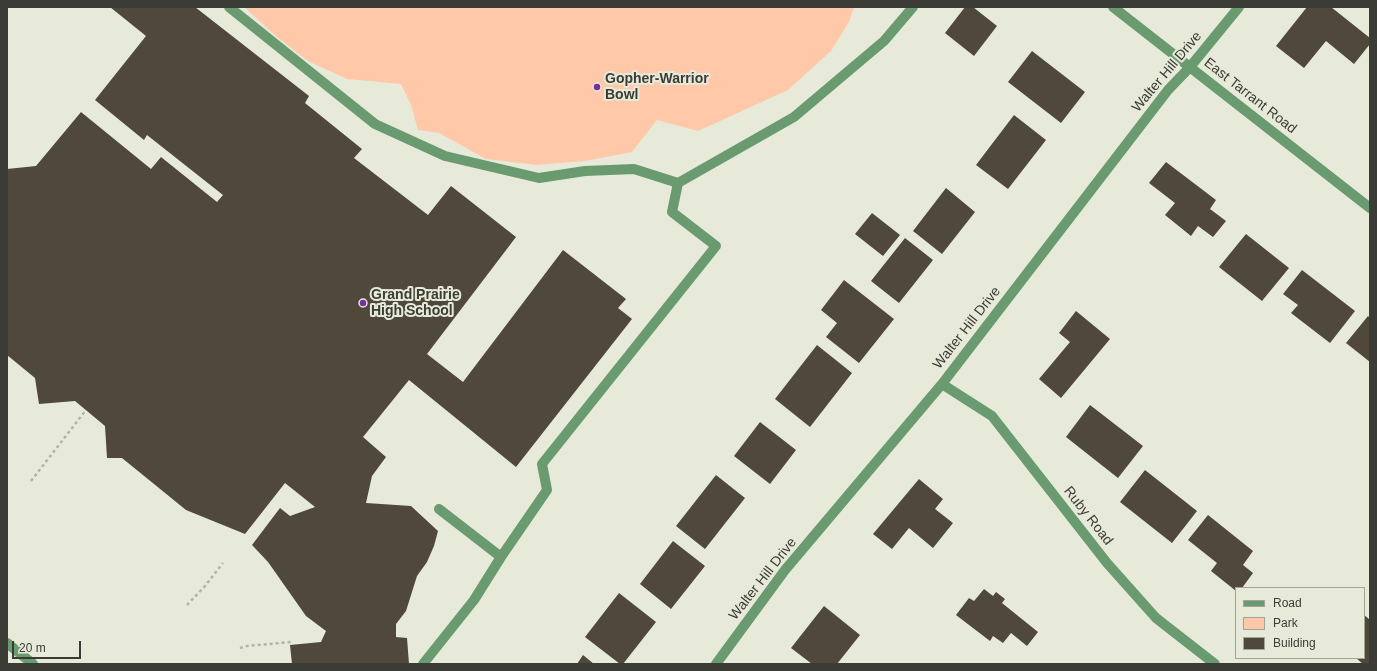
<!DOCTYPE html>
<style>
body{margin:0}
#map{position:relative;width:1377px;height:671px;overflow:hidden;background:#e7ead9;font-family:Helvetica,sans-serif}
canvas{display:block}
.frame{position:absolute;inset:0;border:8px solid #3b3c35;pointer-events:none}
.legend{position:absolute;left:1235px;top:587px;width:130px;height:72px;box-sizing:border-box;background:#e7ead9;border:1px solid #a2a497;margin:0;padding:5px 7px;list-style:none;font-size:12px;color:#3b3c35}
.legend li{display:flex;align-items:center;gap:8px;height:20px}
.legend b{width:20px;border:1px solid #a2a497}
.scale{position:absolute;left:12px;top:641px;width:69px;height:18px;box-sizing:border-box;border:2px solid #3b3c35;border-top:0;padding-left:5px;font-size:12px;line-height:14px;white-space:nowrap;color:#3b3c35;-webkit-text-stroke:3px #e7ead9;paint-order:stroke}
</style>
<div id="map">
<canvas width="1377" height="671"></canvas>
<div class="frame"></div>
<ul class="legend">
<li><b style="height:5px;background:#699a70"></b>Road</li>
<li><b style="height:11px;background:#ffc8a9"></b>Park</li>
<li><b style="height:11px;background:#4f483b"></b>Building</li>
</ul>
<div class="scale">20 m</div>
</div>
<script>
const g = document.querySelector('canvas').getContext('2d');
g.lineJoin = 'round';
function fillPath(path, color) { g.fillStyle = color; g.fill(path, 'evenodd'); }
const shape = rows => new Path2D(rows.map(r => 'M' + r).join(''));
function strokePath(path, color, width, dash) { g.strokeStyle = color; g.lineWidth = width; g.lineCap = dash ? 'butt' : 'round'; g.setLineDash(dash || []); g.stroke(path); }
function label(font, color, halo, rows, align = 'center') {
  g.font = font + ' Helvetica,sans-serif'; g.lineWidth = 4; g.setLineDash([]); g.textBaseline = 'middle'; g.strokeStyle = halo; g.fillStyle = color; for (const [text, x, y, turn = 0] of rows) {
    g.save(); g.translate(x, y); g.rotate((+turn || 0) * Math.PI / 180); g.textAlign = isNaN(turn) ? turn : align; if (halo) g.strokeText(text, 0, 0); g.fillText(text, 0, 0); g.restore();
  }
}
fillPath(shape([
 [244,7,854,7,849,22,831,51,788,90,698,131,657,120,632,152,585,161,537,165,486,159,439,133,418,130,411,105,401,84,347,79,308,61,277,37]
]), '#ffc8a9');
fillPath(shape([
 [110,7,195,7,309,96,305,103,362,149,354,158,428,215,451,186,516,237,427,354,463,382,563,250,626,299,618,308,632,319,516,467,409,380,363,437,386,457,372,476,366,503,411,506,438,531,434,546,427,562,417,576,406,611,396,624,396,637,407,638,409,664,292,664,290,645,321,642,326,631,306,616,268,562,252,545,280,508,290,516,315,507,285,483,245,534,186,510,122,458,107,458,105,426,75,401,39,404,35,378,7,355,7,169,36,166,81,112,151,169,161,157,217,202,223,195,147,135,144,140,95,100,146,36],
 [965,7,973,7,997,26,974,56,945,33],
 [1307,7,1331,7,1370,38,1370,44,1354,64,1326,41,1304,68,1276,46],
 [1032,51,1085,92,1061,123,1008,82],
 [1014,115,1046,140,1008,189,976,165],
 [1166,162,1216,200,1210,209,1226,221,1213,237,1198,226,1191,236,1165,215,1175,203,1149,183],
 [946,188,975,212,942,254,913,231],
 [872,213,900,235,883,256,855,234],
 [1246,234,1289,268,1262,301,1219,267],
 [905,238,933,260,899,303,871,281],
 [1302,270,1355,311,1330,343,1291,313,1298,305,1283,294],
 [844,280,894,319,859,363,826,337,837,323,821,310],
 [1076,311,1110,339,1061,398,1039,379,1070,342,1059,333],
 [1368,316,1370,318,1370,362,1346,343],
 [817,345,852,373,810,427,775,399],
 [1090,405,1143,446,1118,478,1066,437],
 [760,422,796,450,770,484,734,456],
 [1145,470,1197,511,1172,543,1120,502],
 [716,475,745,498,705,549,676,526],
 [919,479,943,499,935,509,953,523,933,548,909,528,892,549,873,534],
 [1208,515,1253,551,1243,565,1253,573,1242,588,1236,588,1236,591,1211,571,1217,563,1188,540],
 [673,541,705,566,671,609,640,584],
 [984,589,993,596,996,592,1005,599,1002,603,1038,632,1027,646,1011,633,1003,643,993,636,990,641,956,615,969,598,974,601],
 [619,593,656,622,623,664,620,664,585,637],
 [824,606,860,635,837,664,812,664,791,648],
 [1364,615,1369,619,1370,617,1370,664,1363,664,1356,658,1364,658],
 [583,655,594,664,577,664]
]), '#4f483b');
strokePath(shape([
 [31,481,86,410],
 [187,605,205,586,223,563],
 [240,648,247,646,291,642]
]), '#b1b3a6', 2.5, [3, 3]);
strokePath(shape([
 [229,7,375,124,445,156,539,178,585,171,634,169,678,183,794,117,884,41,913,7],
 [1113,7,1370,208],
 [942,384,992,416,1107,563,1156,618,1215,664],
 [439,509,501,557],
 [7,643,33,664],
 [423,664,474,600,501,557,547,490,542,464,716,246,672,212,678,183],
 [716,664,785,570,942,384,1168,90,1190,67,1239,7]
]), '#699a70', 10);
for (const [x, y, r, color] of [
 [597,87,4,"#7a2d9e"],
 [363,303,4,"#7a2d9e"]
]) { const dot = new Path2D(); dot.arc(x, y, r, 0, 2 * Math.PI); g.fillStyle = color; g.fill(dot); strokePath(dot, '#e7ead9', 1.5); }
label('14px', '#3b3c35', '#e7ead9', [
 ["Walter Hill Drive",1167,72,-50],
 ["East Tarrant Road",1250,96,38],
 ["Walter Hill Drive",967,328,-52],
 ["Ruby Road",1088,516,52],
 ["Walter Hill Drive",763,579,-52]
]);
label('bold 14px', '#3b3c35', '#e7ead9', [
 ["Gopher-Warrior",605,79],
 ["Bowl",605,95],
 ["Grand Prairie",371,295],
 ["High School",371,311]
], 'left');
</script>
